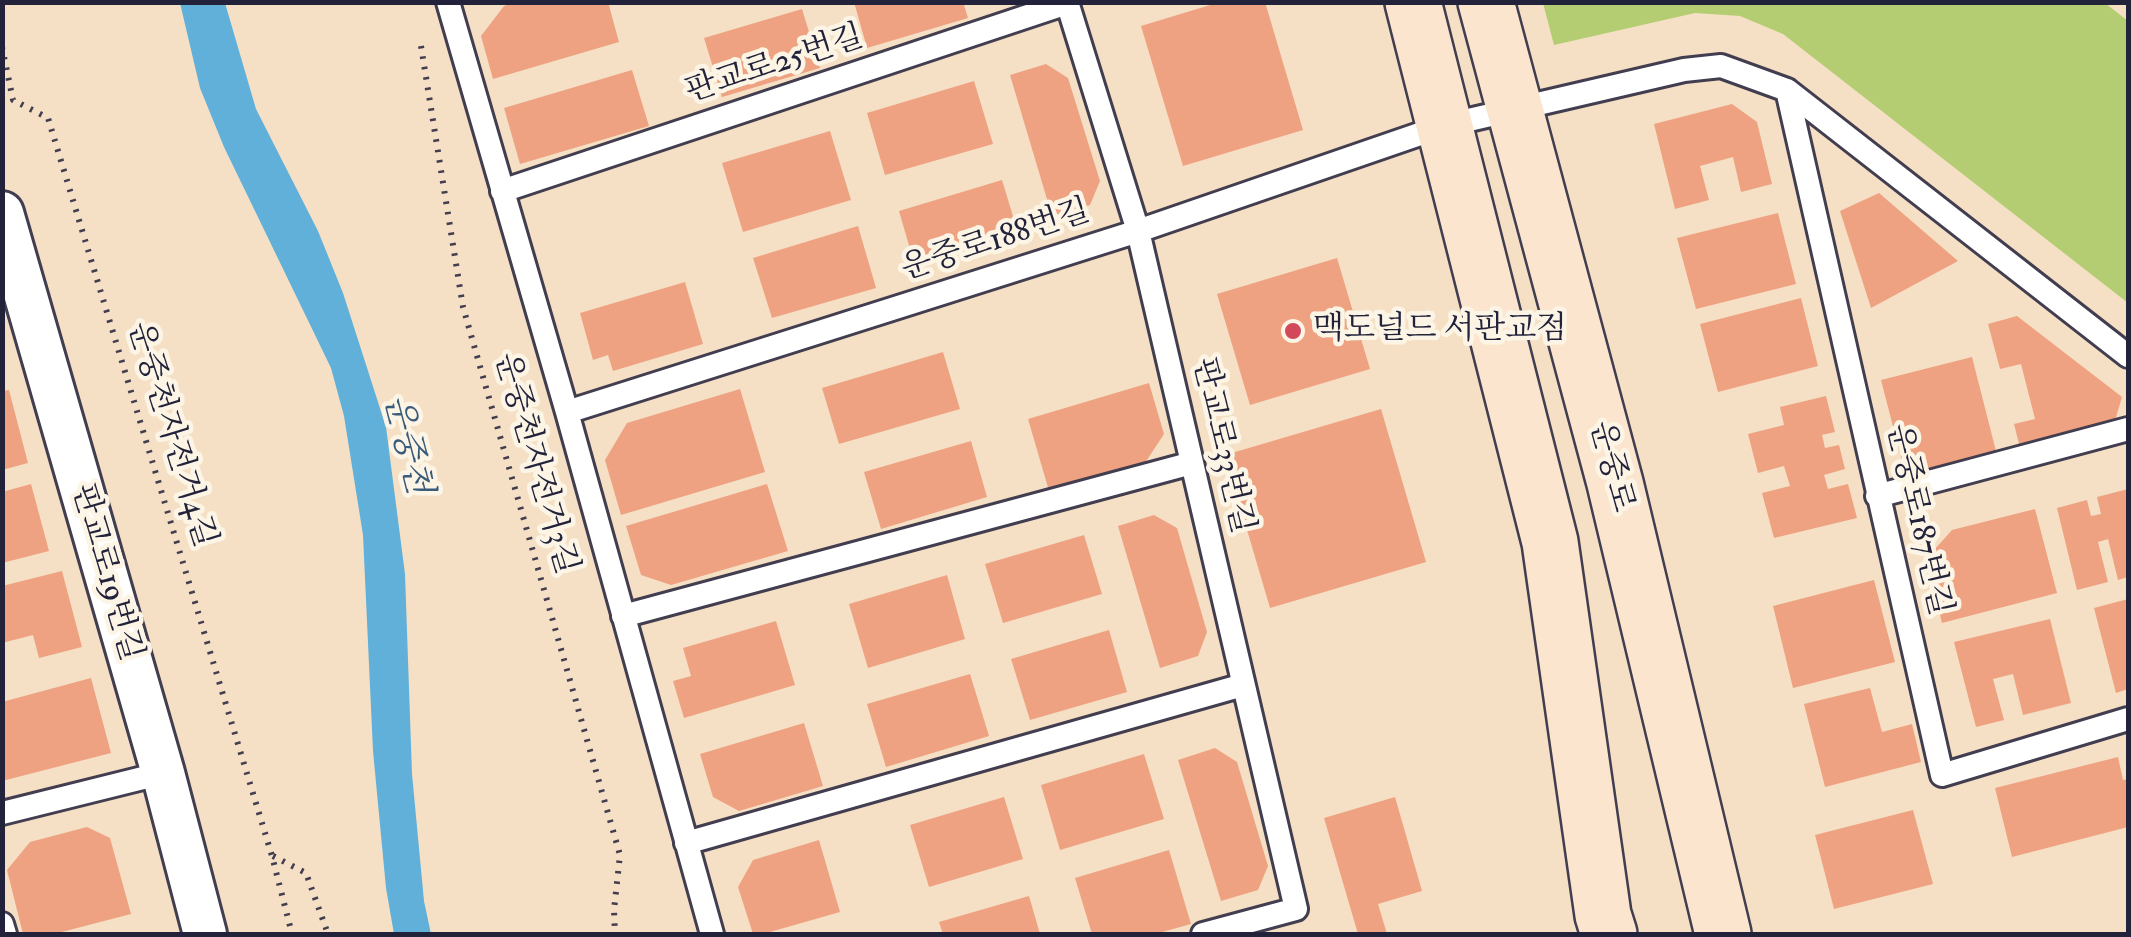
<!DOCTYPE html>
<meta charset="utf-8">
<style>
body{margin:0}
#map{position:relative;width:2131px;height:937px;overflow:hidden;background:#f5e0c5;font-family:"IM FELL Double Pica",serif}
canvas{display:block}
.frame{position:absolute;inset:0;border:5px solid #22223b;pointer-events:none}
</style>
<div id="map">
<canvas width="2131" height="937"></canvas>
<div class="frame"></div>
</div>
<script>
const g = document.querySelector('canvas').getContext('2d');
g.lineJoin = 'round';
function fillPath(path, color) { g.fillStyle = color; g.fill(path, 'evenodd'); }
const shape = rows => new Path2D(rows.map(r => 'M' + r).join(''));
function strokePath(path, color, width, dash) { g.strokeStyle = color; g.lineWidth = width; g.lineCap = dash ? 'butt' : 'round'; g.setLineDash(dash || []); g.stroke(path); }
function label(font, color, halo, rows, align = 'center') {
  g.font = font + ' "IM FELL Double Pica","Noto Serif KR",serif'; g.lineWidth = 9; g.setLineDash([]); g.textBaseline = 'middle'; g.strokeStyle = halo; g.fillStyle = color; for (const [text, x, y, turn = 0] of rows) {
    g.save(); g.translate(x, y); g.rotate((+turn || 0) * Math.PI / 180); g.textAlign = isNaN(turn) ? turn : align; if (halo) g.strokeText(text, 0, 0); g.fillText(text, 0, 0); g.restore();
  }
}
fillPath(shape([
 [1543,3,2105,3,2128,21,2128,303,1783,34,1740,16,1695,13,1554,45]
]), '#b4cd73');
fillPath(shape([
 [180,3,225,3,256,109,318,231,343,293,386,427,405,574,412,774,424,901,431,934,394,934,386,888,373,751,363,535,344,416,331,368,224,147,200,88]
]), '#60b0da');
fillPath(shape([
 [516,2,608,2,619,42,493,79,481,36,504,6],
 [854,2,963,2,968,18,867,48],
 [1220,2,1265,2,1303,130,1183,166,1141,26],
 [802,9,820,68,722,97,704,38],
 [1046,64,1068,78,1100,181,1090,205,1052,216,1010,75],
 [632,70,649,126,520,164,504,108],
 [974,81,993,144,885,175,867,113],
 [1732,104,1757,122,1772,184,1741,192,1733,157,1700,166,1709,200,1675,209,1654,124],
 [830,131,851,200,743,232,722,163],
 [1002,180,1019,236,915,266,899,211],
 [1879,193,1958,261,1871,308,1840,211],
 [1778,213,1796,284,1696,309,1677,238],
 [858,226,876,288,772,318,753,258],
 [1337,258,1370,369,1250,405,1217,294],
 [685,282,703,344,613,371,608,355,593,360,580,313],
 [1801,298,1818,366,1718,392,1700,324],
 [2017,316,2122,397,2111,434,2022,456,2014,424,2035,419,2021,364,2000,369,1988,324],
 [943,352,960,409,839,444,822,388],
 [1972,357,1999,463,1925,482,1904,469,1881,380],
 [1149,383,1164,434,1145,463,1049,491,1028,419],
 [740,389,765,472,621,515,605,460,627,423],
 [9,390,28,463,2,470,2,391],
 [1826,396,1835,432,1822,435,1825,448,1839,445,1845,469,1824,475,1828,489,1848,484,1857,518,1774,538,1762,493,1790,486,1784,466,1758,473,1748,434,1784,425,1780,407],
 [1381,409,1426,562,1270,608,1225,455],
 [971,441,987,497,881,529,864,472],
 [31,484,49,551,2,563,2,492],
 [767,484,788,551,671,585,641,575,626,526],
 [2128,489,2128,577,2118,580,2108,539,2098,542,2108,582,2077,590,2057,508,2087,500,2091,516,2101,514,2097,497],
 [2035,509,2057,593,1942,623,1926,559,1952,530],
 [1154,515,1177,528,1207,632,1198,656,1160,668,1118,526],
 [1084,535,1102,594,1003,623,985,564],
 [62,571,82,647,39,658,33,635,2,643,2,586],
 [947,575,965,639,868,668,849,604],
 [1874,580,1895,662,1793,688,1773,606],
 [2128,599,2128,689,2116,693,2094,608],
 [2050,619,2071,703,2023,715,2013,674,1993,679,2004,720,1976,727,1954,642],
 [776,621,795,685,684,718,673,681,691,676,683,648],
 [1109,630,1127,692,1030,720,1011,659],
 [970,674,989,736,886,767,867,704],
 [91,678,111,753,2,781,2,702],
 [1870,688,1882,732,1912,724,1921,762,1825,787,1804,704],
 [804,723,823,786,739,811,713,797,700,754],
 [1215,748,1237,762,1268,866,1258,890,1221,901,1178,760],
 [1144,754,1164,819,1060,850,1041,785],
 [2118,757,2123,780,2128,779,2128,827,2012,857,1995,788],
 [1004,797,1023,859,929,887,910,825],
 [1395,797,1422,891,1378,904,1387,934,1358,934,1324,818],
 [1913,810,1933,884,1834,909,1815,835],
 [87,827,110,838,131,914,54,934,23,934,7,870,30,842],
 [819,840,840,912,763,934,753,934,738,887,753,860],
 [1169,850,1191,924,1155,934,1092,934,1075,878],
 [1029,896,1040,934,943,934,939,922]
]), '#eea281');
const lane = shape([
 [448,2,567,412,712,934],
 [1067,2,1138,231,1296,909,1203,934],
 [1787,90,2128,356],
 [502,191,1067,3],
 [567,412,1138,231,1443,126,1684,70,1721,66,1787,90,1942,775,2128,719],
 [1877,496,2128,429],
 [623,616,1192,463],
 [2,813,163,773],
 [686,843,1243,685],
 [2,924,5,934]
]);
const street = shape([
 [2,213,163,773,205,934]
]);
const secondary = shape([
 [1413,2,1550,542,1603,915,1609,934],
 [1486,2,1615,483,1723,934]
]);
strokePath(lane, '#423e50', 28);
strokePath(street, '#423e50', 48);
strokePath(secondary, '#423e50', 60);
strokePath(shape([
 [421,46,463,307,620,855,614,910,615,934],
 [2,47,13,100,48,118,272,856,292,934],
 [273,856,306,873,328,934]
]), '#423e50', 6, [2.5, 8]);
strokePath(lane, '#fff', 22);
strokePath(street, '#fff', 42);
strokePath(secondary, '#fbe5cf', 55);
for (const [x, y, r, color] of [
 [1293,331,10,"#d1495b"]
]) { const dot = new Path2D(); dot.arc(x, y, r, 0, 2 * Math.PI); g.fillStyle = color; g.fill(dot); strokePath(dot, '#fcf5e5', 4); }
label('32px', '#22223b', '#fcf5e5', [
 ["판교로25번길",775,66,-18],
 ["운중로188번길",996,242,-18],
 ["운중천자전거4길",170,435,73],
 ["판교로33번길",1221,446,77],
 ["운중천자전거3길",534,464,74],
 ["운중로",1610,467,75],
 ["운중로187번길",1917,520,77],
 ["판교로19번길",105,573,74]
]);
label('32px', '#22223b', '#fcf5e5', [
 ["맥도널드 서판교점",1313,331]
], 'left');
label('italic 35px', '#3b5b7b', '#fcf5e5', [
 ["운중천",405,445,76]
]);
</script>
